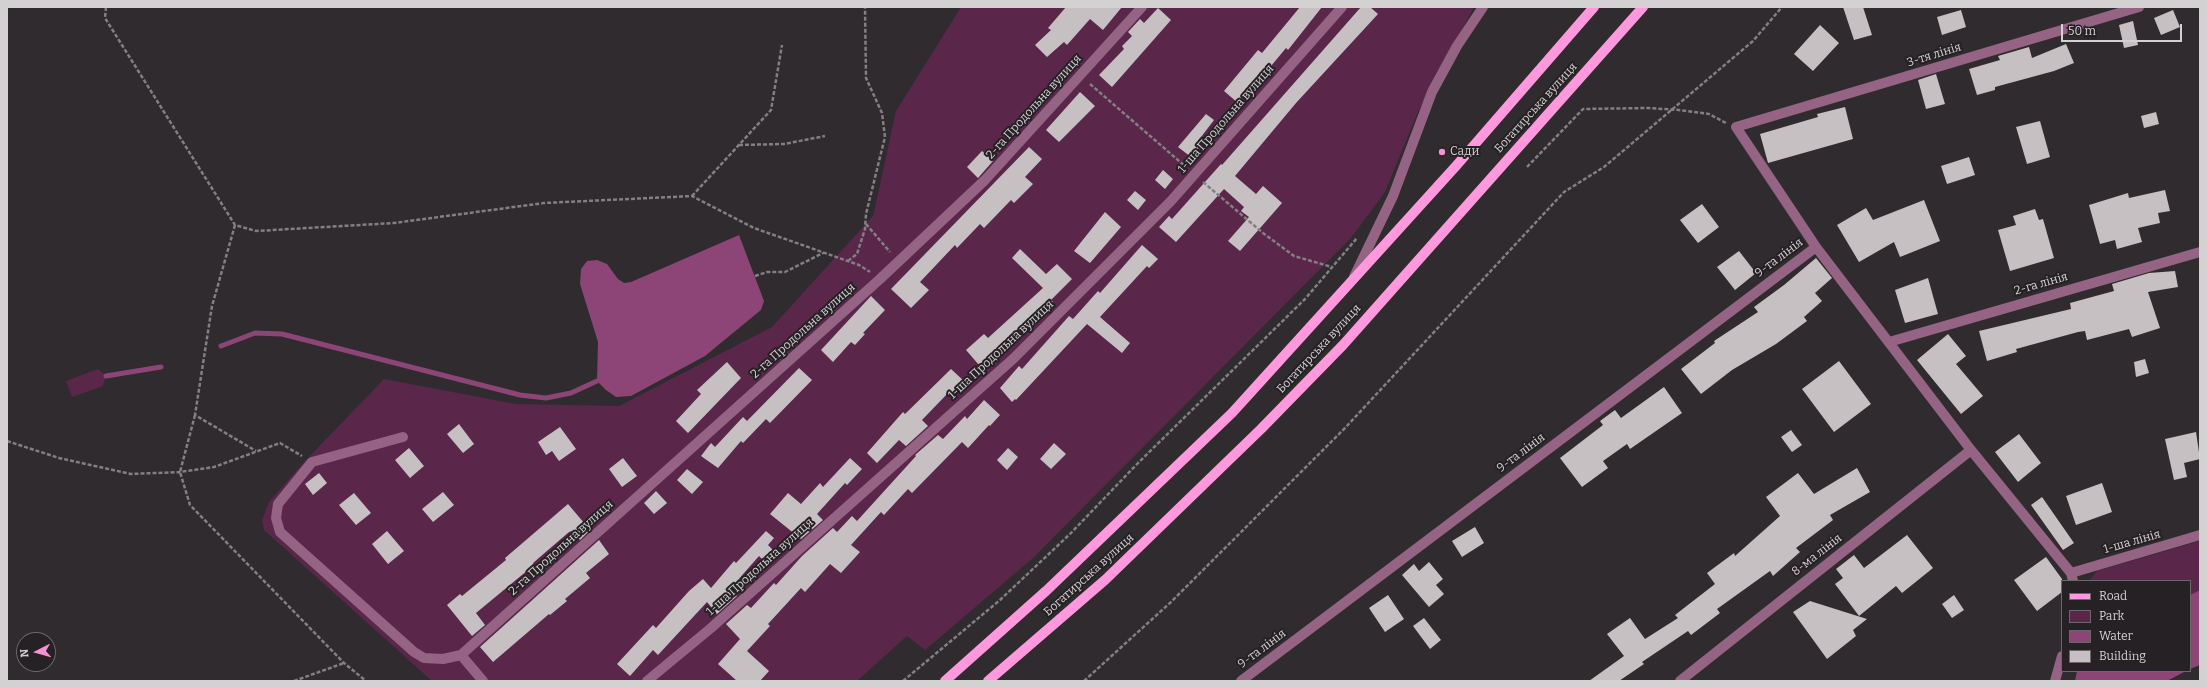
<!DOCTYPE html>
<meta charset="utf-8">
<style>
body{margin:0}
#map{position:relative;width:2207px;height:688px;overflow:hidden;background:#2f2b2e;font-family:Bitter,serif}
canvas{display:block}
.frame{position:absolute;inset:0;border:8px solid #d4d1d3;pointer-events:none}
.legend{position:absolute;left:2061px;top:580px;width:130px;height:92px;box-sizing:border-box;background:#262124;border:1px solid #6c676a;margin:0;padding:5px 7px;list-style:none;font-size:12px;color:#d4d1d3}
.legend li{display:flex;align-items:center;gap:8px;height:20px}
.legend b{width:20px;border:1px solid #6c676a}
.north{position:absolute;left:16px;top:632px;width:40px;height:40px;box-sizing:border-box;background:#262124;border:1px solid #6c676a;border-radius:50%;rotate:264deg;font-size:11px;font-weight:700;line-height:16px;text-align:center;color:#d4d1d3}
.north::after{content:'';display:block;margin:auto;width:14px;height:18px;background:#f491d3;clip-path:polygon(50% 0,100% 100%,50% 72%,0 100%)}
.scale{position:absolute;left:2061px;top:24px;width:121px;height:18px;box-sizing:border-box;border:2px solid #d4d1d3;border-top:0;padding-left:5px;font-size:12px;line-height:14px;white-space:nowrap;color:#d4d1d3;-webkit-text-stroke:3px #262124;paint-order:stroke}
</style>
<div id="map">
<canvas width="2207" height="688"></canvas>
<div class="frame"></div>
<ul class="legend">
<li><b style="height:5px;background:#ff98dd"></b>Road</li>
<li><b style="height:11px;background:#5a274a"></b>Park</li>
<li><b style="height:11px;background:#8c4576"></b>Water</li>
<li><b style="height:11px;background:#c6c0c3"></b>Building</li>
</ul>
<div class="north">N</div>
<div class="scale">50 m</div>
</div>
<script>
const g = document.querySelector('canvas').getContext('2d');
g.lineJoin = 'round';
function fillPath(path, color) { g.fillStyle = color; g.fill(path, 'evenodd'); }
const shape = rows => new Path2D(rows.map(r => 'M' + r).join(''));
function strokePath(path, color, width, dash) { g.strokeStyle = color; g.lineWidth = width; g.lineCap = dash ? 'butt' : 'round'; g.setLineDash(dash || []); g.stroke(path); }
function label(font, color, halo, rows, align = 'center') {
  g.font = font + ' Bitter,serif'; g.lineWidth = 4; g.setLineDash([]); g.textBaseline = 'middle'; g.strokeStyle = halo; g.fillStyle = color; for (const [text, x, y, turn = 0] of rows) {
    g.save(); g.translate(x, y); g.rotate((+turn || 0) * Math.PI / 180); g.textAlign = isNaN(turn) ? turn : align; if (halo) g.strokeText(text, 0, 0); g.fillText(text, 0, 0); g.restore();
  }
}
fillPath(shape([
 [961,7,1474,7,1418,112,1385,192,1351,238,1033,558,925,650,907,636,857,681,432,681,264,530,262,520,269,502,303,463,384,379,516,404,619,406,772,327,873,216,896,111],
 [98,369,106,376,103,386,72,397,66,381],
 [2200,541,2200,590,2190,595,2190,581,2089,581,2097,571]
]), '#5a274a');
fillPath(shape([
 [739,235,764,301,761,310,705,356,631,396,616,397,606,390,597,381,598,342,580,284,581,269,587,261,597,260,607,264,618,279,624,283,631,282],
 [2200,590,2200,665,2190,669,2190,595],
 [2077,671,2186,671,2167,681,2075,681]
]), '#8c4576');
strokePath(shape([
 [221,346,255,333,282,334,520,395,546,398,571,393,597,381],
 [106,376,161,367]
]), '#8c4576', 5);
fillPath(shape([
 [1066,7,1122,7,1103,30,1090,19,1067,45,1064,42,1047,57,1035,45,1051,30,1048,28],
 [1300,7,1322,7,1288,50,1286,48,1266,72,1264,71,1238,103,1224,91,1258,50,1262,53],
 [1361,7,1370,7,1378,14,1296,103,1235,176,1256,194,1263,186,1282,203,1240,251,1228,241,1249,217,1241,211,1244,207,1224,189,1176,242,1159,227,1169,216,1172,219,1221,164,1222,165],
 [1843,7,1863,7,1872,35,1854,40],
 [1158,8,1171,20,1112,87,1099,75,1124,49,1122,46,1132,36,1128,32,1140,19,1144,23],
 [1961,10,1966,27,1942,35,1937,17],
 [2173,10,2180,27,2161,35,2154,18],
 [2133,21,2138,45,2124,48,2119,25],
 [1820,25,1839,43,1813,71,1794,54],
 [2066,44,2074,63,2054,71,1995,87,1995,90,1977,95,1969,69,2000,60,1998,56,2029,47,2032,58],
 [1936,74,1945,104,1926,109,1918,80],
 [1080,92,1095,106,1059,142,1046,130],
 [1845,107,1853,139,1768,163,1760,134,1818,117,1817,114],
 [2156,112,2159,124,2144,128,2141,116],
 [1206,114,1214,120,1198,141,1202,144,1191,157,1178,147],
 [2040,121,2050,157,2027,164,2016,127],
 [1029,147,1042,159,1025,177,1033,184,1014,203,1011,200,984,228,980,224,957,248,955,245,920,282,929,290,911,308,891,289],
 [982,151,993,161,978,178,967,167],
 [1969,157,1975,175,1947,184,1941,166],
 [1163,170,1173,179,1165,189,1155,180],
 [2165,190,2170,211,2158,213,2160,223,2138,228,2142,242,2117,249,2115,240,2100,244,2089,205,2128,193,2129,198],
 [1135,191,1146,200,1138,210,1127,200],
 [1924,200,1940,241,1900,257,1894,242,1859,262,1837,225,1866,208,1873,220],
 [1702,204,1719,227,1698,243,1680,220],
 [2035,209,2039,220,2043,219,2054,258,2010,271,1998,230,2016,225,2013,216],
 [1105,212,1121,227,1090,263,1074,251],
 [1142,245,1158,259,1149,268,1147,266,1100,317,1130,343,1122,353,1087,324,1016,400,1015,399,1012,402,1000,388,1019,366,1022,369,1069,316,1073,319,1098,291,1100,293],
 [1020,249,1046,274,1057,264,1072,279,1051,300,1053,302,1037,316,1034,314,997,348,997,353,984,365,979,365,966,350,984,334,988,338,1043,288,1012,258],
 [1739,251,1756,273,1735,290,1717,267],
 [1816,258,1832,278,1815,293,1822,301,1804,317,1807,321,1776,344,1732,370,1701,394,1681,369,1715,343,1714,341,1758,312,1754,307,1784,285],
 [2175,271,2178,287,2148,292,2160,328,2132,337,2129,329,2087,340,2085,331,2078,332,2016,349,2017,352,1987,361,1979,331,2071,309,2070,303,2114,291,2112,284,2149,273],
 [1928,278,1938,314,1905,323,1895,290],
 [871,296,885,310,863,333,865,334,855,345,851,342,833,362,821,350],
 [1948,334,1966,356,1956,364,1983,396,1961,414,1917,360],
 [2145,359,2149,373,2136,377,2134,362],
 [1839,361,1871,404,1834,432,1802,389],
 [727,362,741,378,688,433,676,421,701,394,697,390],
 [799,368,812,380,770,423,766,419,743,443,741,441,718,468,701,456,711,443,715,447,743,417,747,421],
 [951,369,965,382,951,396,948,393,922,420,928,426,906,446,899,440,877,463,867,453,903,412,905,414],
 [1664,387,1682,413,1630,449,1627,444,1603,461,1608,468,1582,487,1560,458,1603,425,1600,421,1615,410,1621,418],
 [984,400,1000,415,990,426,989,425,968,448,962,442,912,493,908,489,884,515,881,512,851,545,860,552,841,573,830,564,805,592,801,588,768,624,770,626,747,651,769,671,760,681,737,681,718,664,740,639,726,624,747,605,751,608,774,583,776,585,802,556,833,528,837,532,852,516,857,521,916,456,915,455,938,435,943,439,965,416,967,419],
 [459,424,474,444,463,453,447,434],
 [560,427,576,449,559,461,552,451,546,455,538,442],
 [1791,430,1802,445,1792,452,1781,437],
 [2196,432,2200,459,2184,463,2187,477,2174,480,2165,439],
 [2019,434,2041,463,2018,482,1995,452],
 [1054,443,1066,454,1051,469,1040,459],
 [409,448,424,466,410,478,395,460],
 [1008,448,1018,457,1007,470,997,460],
 [623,458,637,476,622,487,609,469],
 [850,458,862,469,847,485,845,483,817,514,823,520,801,539,770,514,788,493,801,504,820,483,823,487],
 [1857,468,1870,492,1830,515,1833,520,1796,548,1800,552,1773,576,1770,571,1717,609,1720,613,1691,635,1688,631,1642,662,1644,664,1619,681,1589,681,1624,656,1607,634,1630,618,1645,639,1678,618,1675,615,1715,584,1707,573,1734,553,1735,556,1780,516,1766,497,1798,473,1814,494],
 [687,469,703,482,692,494,677,480],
 [319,473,327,483,313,495,305,484],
 [2102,483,2112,512,2076,525,2066,496],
 [656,491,667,503,654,514,644,503],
 [443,492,454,505,433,522,422,509],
 [354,493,371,513,356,525,339,505],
 [2042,497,2074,543,2063,550,2031,505],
 [568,504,590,530,580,540,572,531,569,532,533,563,534,565,476,613,485,625,472,636,447,605,460,594,462,596,506,560,505,558],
 [1475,527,1484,543,1462,557,1452,541],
 [387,531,404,551,388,564,372,544],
 [766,531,774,538,768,545,773,550,763,560,759,556,730,589,737,596,717,614,707,602,658,655,653,650,630,676,617,664,653,625,656,628,689,591,703,579,711,588,734,561,736,563],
 [1907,535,1933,568,1902,593,1896,586,1859,616,1835,584,1843,578,1836,569,1854,555,1864,568],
 [599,540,609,554,586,573,590,578,565,599,567,601,550,615,549,614,493,662,480,647],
 [2046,557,2062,579,2062,592,2037,611,2014,580],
 [1429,562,1443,579,1436,585,1444,594,1429,607,1402,575,1414,564,1419,571],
 [1388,595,1404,619,1385,632,1369,608],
 [1954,595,1964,610,1952,618,1942,604],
 [1810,601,1867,619,1853,630,1856,636,1827,659,1793,612],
 [1424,618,1441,640,1430,649,1413,626]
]), '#c6c0c3');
strokePath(shape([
 [106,7,105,18,235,225,256,231,394,223,544,203,692,196,754,228,859,265,870,272],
 [1090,84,1186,167],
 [739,145,784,144,825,136],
 [1527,167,1583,109,1648,108,1679,110,1709,114,1726,123],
 [1203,182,1263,233,1294,256,1332,267],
 [692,196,771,110,782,45],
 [866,224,890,252],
 [235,225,212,306,195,415,256,451],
 [848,261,857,254,865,229,866,214,885,137,882,113,866,78,865,7],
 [755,276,767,272,785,272,823,253],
 [195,415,180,472,190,505,344,663,366,681],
 [7,441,59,458,131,474,180,472,214,467,280,443,302,456],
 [294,681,344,663],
 [903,681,1000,600,1070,534,1138,463,1305,299,1357,238],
 [1084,681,1171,602,1345,428,1564,192,1604,167,1753,41,1782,7]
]), '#837f82', 2.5, [4, 2]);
strokePath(shape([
 [1354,277,1393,196,1432,92,1457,46,1483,7],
 [1889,342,2200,252],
 [403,437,312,462,278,504,276,518,280,532,414,652,424,658,443,659,461,655,483,681],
 [2071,573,2200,535],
 [2073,581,2071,573,1971,450,1816,247,1736,127,2139,7],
 [461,655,880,279,985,180,1142,7],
 [647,681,711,628,1013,359,1171,201,1342,7],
 [1241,681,1816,247],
 [1680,681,1971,450],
 [2055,681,2062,656]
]), '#956484', 10);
strokePath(shape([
 [945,681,1046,591,1232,413,1456,166,1594,7],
 [988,681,1105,580,1261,429,1343,345,1643,7]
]), '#ff98dd', 10);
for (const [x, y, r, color] of [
 [1442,152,4,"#f491d3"]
]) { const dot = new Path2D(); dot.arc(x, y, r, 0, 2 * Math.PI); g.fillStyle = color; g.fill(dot); strokePath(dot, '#262124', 1.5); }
label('12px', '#d4d1d3', '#262124', [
 ["3-тя лінія",1934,55,-17],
 ["2-га Продольна вулиця",1034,107,-48],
 ["Богатирська вулиця",1536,108,-48],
 ["1-ша Продольна вулиця",1226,119,-49],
 ["9-та лінія",1779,258,-37],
 ["2-га лінія",2041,284,-16],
 ["2-га Продольна вулиця",803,331,-42],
 ["Богатирська вулиця",1319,349,-47],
 ["1-ша Продольна вулиця",1001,350,-43],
 ["9-та лінія",1521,453,-37],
 ["1-ша лінія",2132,542,-16],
 ["2-га Продольна вулиця",561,548,-42],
 ["8-ма лінія",1817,555,-38],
 ["1-ша Продольна вулиця",760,567,-42],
 ["Богатирська вулиця",1089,575,-42],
 ["9-та лінія",1262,649,-37]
]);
label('12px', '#d4d1d3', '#262124', [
 ["Сади",1450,152]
], 'left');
</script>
